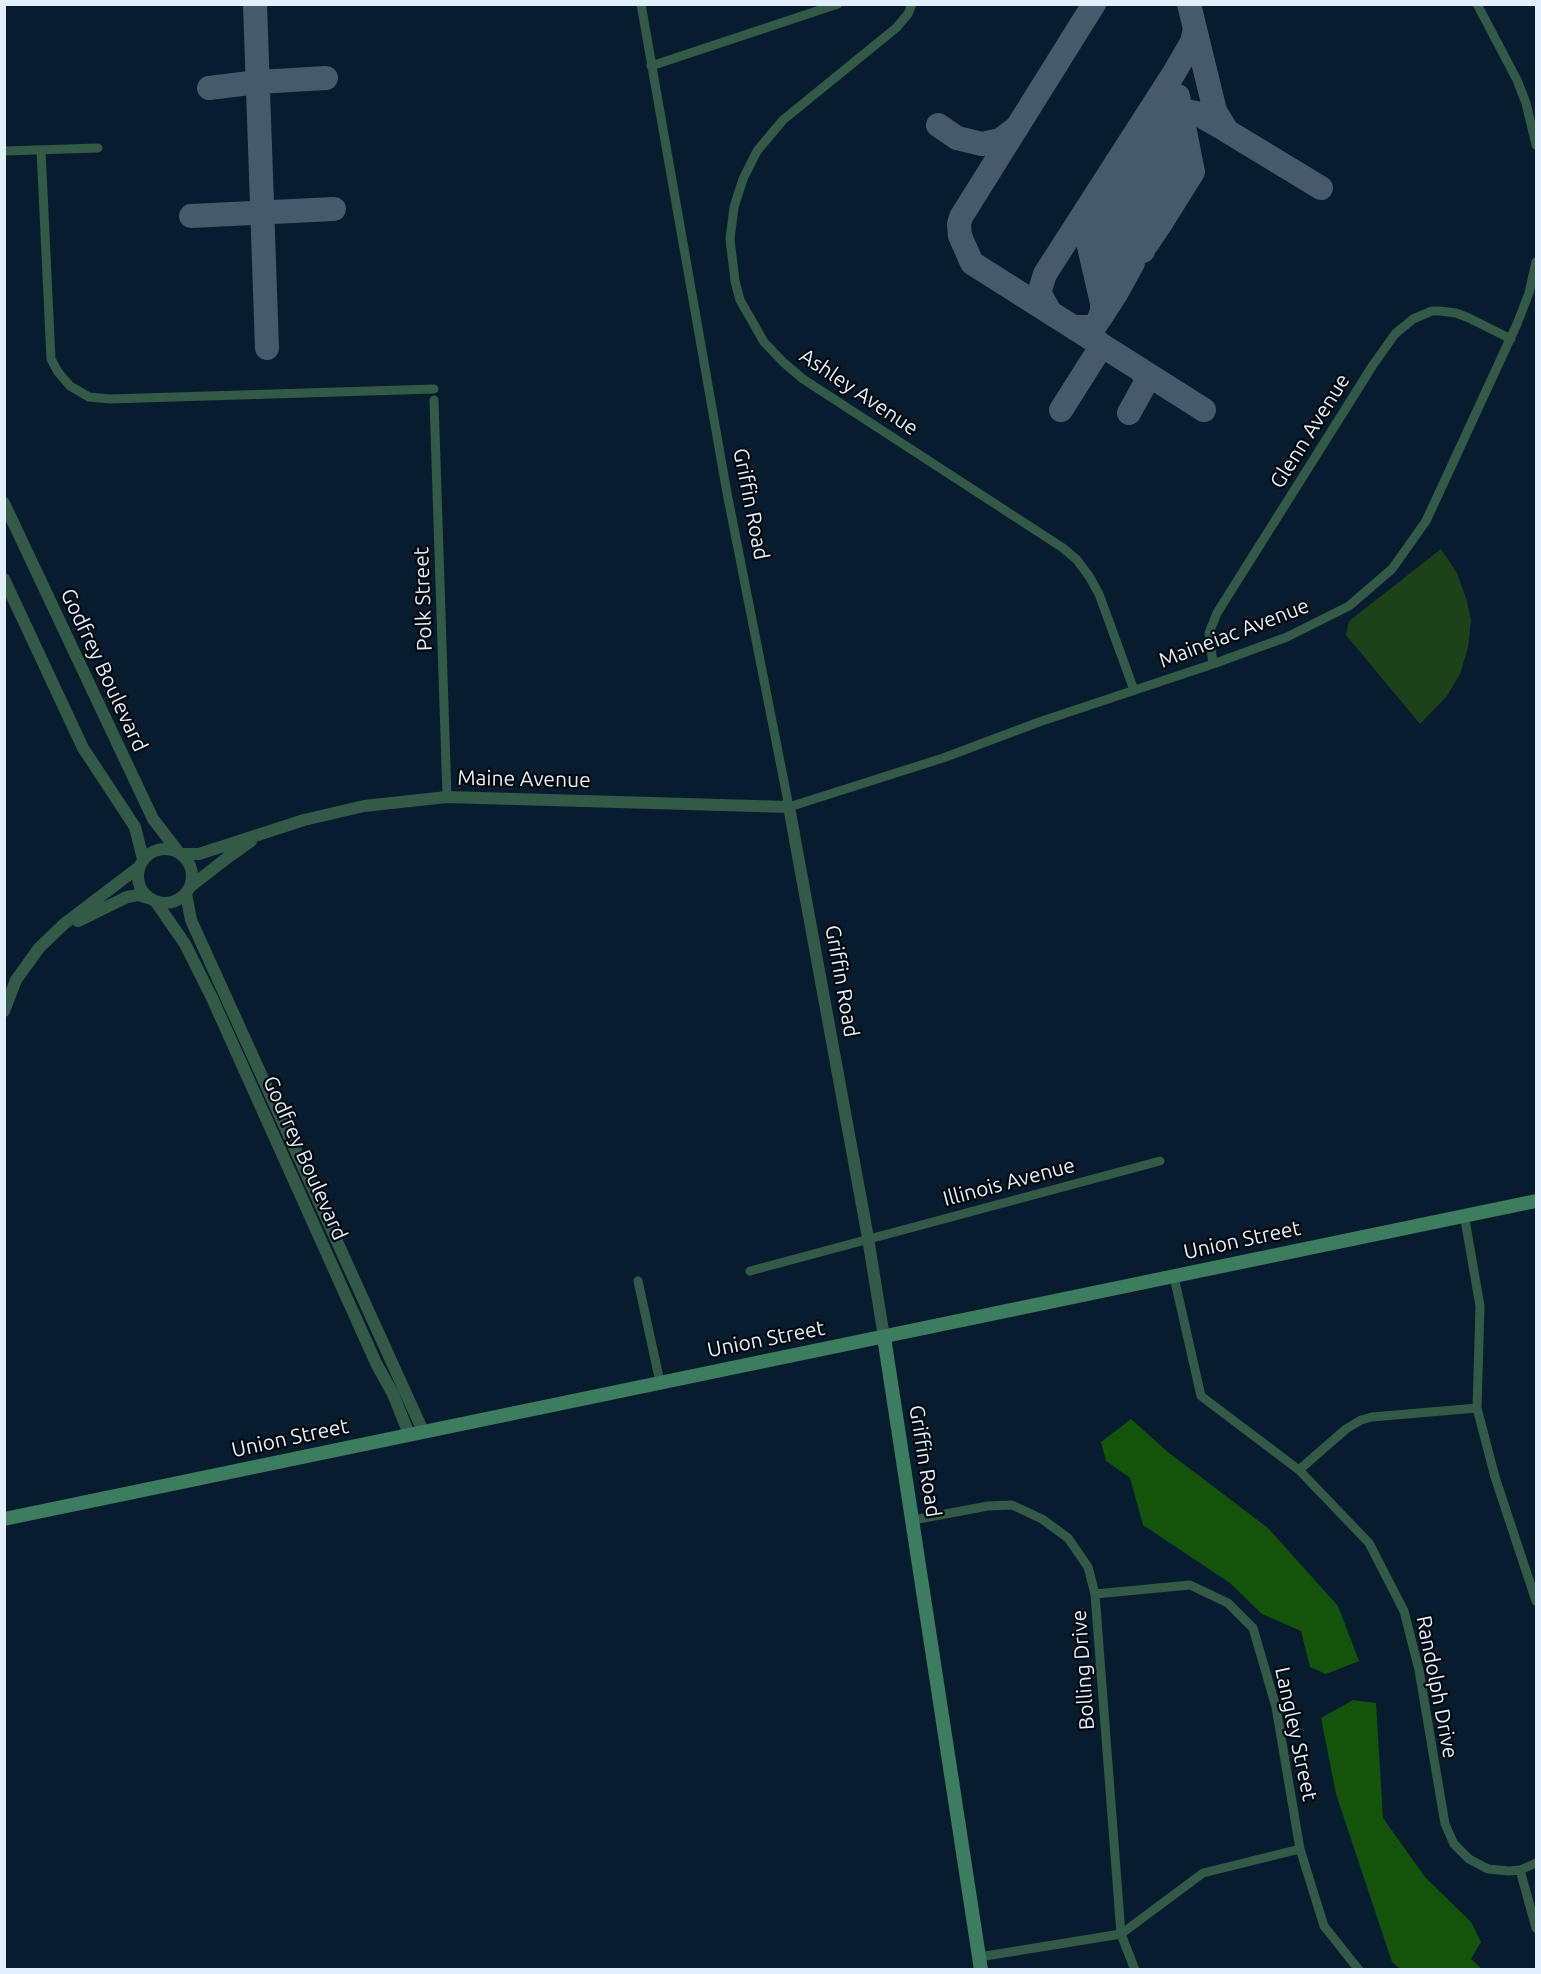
<!DOCTYPE html>
<style>
body{margin:0}
#map{position:relative;width:1541px;height:1974px;overflow:hidden;background:#071d2f;font-family:Ubuntu,sans-serif}
canvas{display:block}
.frame{position:absolute;inset:0;border:6px solid #e1eefb;pointer-events:none}
</style>
<div id="map">
<canvas width="1541" height="1974"></canvas>
<div class="frame"></div>
</div>
<script>
const g = document.querySelector('canvas').getContext('2d');
g.lineJoin = 'round';
function fillPath(path, color) { g.fillStyle = color; g.fill(path, 'evenodd'); }
const shape = rows => new Path2D(rows.map(r => 'M' + r).join(''));
function strokePath(path, color, width, dash) { g.strokeStyle = color; g.lineWidth = width; g.lineCap = dash ? 'butt' : 'round'; g.setLineDash(dash || []); g.stroke(path); }
function label(font, color, halo, rows, align = 'center') {
  g.font = font + ' Ubuntu,sans-serif'; g.lineWidth = 4.5; g.setLineDash([]); g.textBaseline = 'middle'; g.strokeStyle = halo; g.fillStyle = color; for (const [text, x, y, turn = 0] of rows) {
    g.save(); g.translate(x, y); g.rotate((+turn || 0) * Math.PI / 180); g.textAlign = isNaN(turn) ? turn : align; if (halo) g.strokeText(text, 0, 0); g.fillText(text, 0, 0); g.restore();
  }
}
fillPath(shape([
 [1441,549,1457,573,1467,601,1471,620,1468,648,1460,674,1447,696,1420,724,1346,635,1349,621]
]), '#1d4118');
fillPath(shape([
 [1131,1419,1169,1453,1268,1528,1338,1606,1359,1661,1326,1674,1310,1667,1301,1631,1262,1614,1230,1583,1143,1525,1130,1478,1106,1461,1101,1442],
 [1353,1700,1376,1703,1383,1818,1425,1877,1471,1922,1481,1942,1471,1959,1482,1969,1400,1969,1392,1962,1336,1794,1321,1718]
]), '#14530a');
strokePath(shape([
 [255,4,267,348],
 [1094,4,961,217,959,224,960,236,972,263,1204,410],
 [1189,4,1215,111,1227,131,1321,188],
 [209,88,258,82,326,78],
 [1160,100,1160,114,1178,195],
 [938,125,957,138,982,144,1000,140,1016,128],
 [1131,140,1130,158,1147,239,1143,251],
 [1116,163,1114,171,1133,263,1117,292],
 [191,216,334,209],
 [1163,220,1193,172,1178,96],
 [1147,244,1163,220,1163,212,1142,123,1160,114,1181,110,1196,113,1226,130],
 [1050,312,1041,296,1040,290,1045,274,1174,73,1192,42,1195,29],
 [1101,317,1117,292,1117,285,1100,200,1101,187],
 [1074,327,1091,327,1097,323,1102,312,1102,303,1084,225,1086,211],
 [1061,410,1097,353,1098,342],
 [1129,413,1145,384,1146,378,1140,369]
]), '#465a6a', 24);
strokePath(shape([
 [641,4,727,493,789,807,943,758,1039,722,1213,664,1287,637,1349,606,1392,569,1426,521,1517,324,1529,293,1536,262],
 [912,4,908,14,896,28,783,120,757,151,743,179,734,207,730,239,735,281,740,300,764,342,783,362,803,379,1063,548,1077,560,1089,576,1099,594,1134,690],
 [1477,4,1517,80,1526,103,1536,145],
 [651,66,838,4],
 [41,150,51,359,58,372,70,386,89,397,110,399,434,389],
 [4,151,98,148],
 [434,400,447,797],
 [1213,664,1209,633,1217,613,1373,365,1395,334,1413,319,1432,311,1440,311,1456,313,1469,318,1511,339],
 [1464,1214,1480,1306,1477,1408,1495,1477,1536,1601],
 [750,1271,1160,1161],
 [1174,1277,1201,1396,1299,1470,1369,1543,1404,1611,1419,1670,1445,1824,1454,1844,1469,1859,1488,1869,1509,1871,1520,1870,1536,1863],
 [638,1281,660,1382],
 [1299,1470,1346,1429,1361,1420,1372,1417,1477,1408],
 [913,1520,988,1506,1012,1505,1042,1519,1068,1538,1088,1567,1095,1594,1121,1934,1135,1970],
 [1095,1594,1190,1585,1228,1603,1253,1628,1276,1707,1300,1849,1324,1926,1359,1970],
 [1520,1870,1536,1928],
 [979,1957,1121,1934,1203,1873,1300,1849]
]), '#335947', 9);
strokePath(shape([
 [4,503,153,819,177,850],
 [4,579,83,748,135,827,143,859],
 '138 876a27 27 0 1 1 54 0a27 27 0 1 1-54 0Z',
 [183,854,199,854,304,820,364,806,447,797,789,807,868,1238,884,1337],
 [191,886,227,858,251,841],
 [186,894,191,920,423,1431],
 [156,902,185,944,212,998,376,1363,393,1394,409,1434],
 [78,921,127,897,138,895,148,898],
 [4,1011,16,980,39,948,64,924,139,867]
]), '#335947', 12);
strokePath(shape([
 [884,1337,981,1970],
 [4,1519,1536,1201]
]), '#3c7c5f', 14);
label('21px', '#e1eefb', '#02070e', [
 ["Ashley Avenue",859,392,34],
 ["Glenn Avenue",1310,431,-58],
 ["Griffin Road",751,504,79],
 ["Polk Street",423,599,-92],
 ["Maineiac Avenue",1234,633,-21],
 ["Godfrey Boulevard",104,670,65],
 ["Maine Avenue",524,779,1],
 ["Griffin Road",842,981,80],
 ["Godfrey Boulevard",305,1158,66],
 ["Illinois Avenue",1009,1182,-15],
 ["Union Street",1242,1240,-12],
 ["Union Street",766,1339,-11],
 ["Union Street",290,1438,-12],
 ["Griffin Road",925,1461,81],
 ["Bolling Drive",1083,1670,-94],
 ["Randolph Drive",1437,1687,79],
 ["Langley Street",1296,1734,78]
]);
</script>
